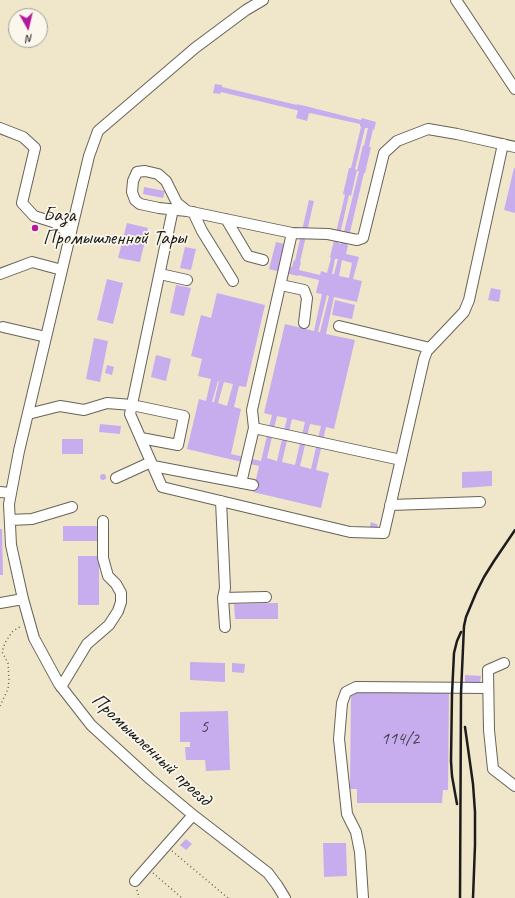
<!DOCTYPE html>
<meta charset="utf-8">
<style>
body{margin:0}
#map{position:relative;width:515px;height:898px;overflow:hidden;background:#f0e6ca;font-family:Caveat,sans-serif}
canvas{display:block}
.north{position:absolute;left:8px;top:8px;width:40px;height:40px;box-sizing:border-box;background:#fbf7ec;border:1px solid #a29f99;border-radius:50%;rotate:172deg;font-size:11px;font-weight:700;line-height:16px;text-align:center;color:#1c1c1c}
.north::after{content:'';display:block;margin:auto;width:14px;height:18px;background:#b5179e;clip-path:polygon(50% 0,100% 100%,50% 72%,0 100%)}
</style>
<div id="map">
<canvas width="515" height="898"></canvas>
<div class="north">N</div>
</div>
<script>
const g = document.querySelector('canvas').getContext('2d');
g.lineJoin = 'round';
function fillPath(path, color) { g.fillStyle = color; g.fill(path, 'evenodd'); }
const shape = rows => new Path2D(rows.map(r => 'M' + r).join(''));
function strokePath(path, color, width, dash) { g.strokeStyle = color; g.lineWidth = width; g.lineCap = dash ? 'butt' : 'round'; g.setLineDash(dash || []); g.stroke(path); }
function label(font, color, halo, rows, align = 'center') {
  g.font = font + ' Caveat,sans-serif'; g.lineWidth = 3.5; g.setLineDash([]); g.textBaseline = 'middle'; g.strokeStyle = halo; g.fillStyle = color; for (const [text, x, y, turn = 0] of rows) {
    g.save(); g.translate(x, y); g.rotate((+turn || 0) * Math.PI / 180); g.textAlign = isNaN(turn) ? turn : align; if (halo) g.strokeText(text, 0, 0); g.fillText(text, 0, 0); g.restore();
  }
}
fillPath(shape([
 [215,84,222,85,222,87,297,105,297,104,361,120,362,118,376,122,374,130,373,129,369,147,371,147,365,173,364,173,347,245,348,246,346,254,359,257,353,279,362,281,357,302,334,297,326,334,355,340,334,429,326,427,316,470,329,473,321,508,253,492,259,466,187,449,199,399,206,401,211,379,198,376,202,359,191,356,201,315,211,318,217,293,265,305,246,387,239,386,234,407,241,409,231,454,261,461,272,415,264,413,285,324,314,331,322,294,316,293,319,280,298,275,298,276,269,269,276,242,284,244,279,264,292,267,294,260,295,261,309,200,314,201,300,262,301,262,299,270,320,275,321,271,327,273,331,258,330,257,345,195,343,194,349,168,351,168,361,127,360,126,360,124,310,113,310,114,309,113,307,121,296,118,298,111,296,110,221,92,220,94,213,93],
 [365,128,368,128,364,146,363,145,357,171,359,171,341,244,338,243,349,195,351,196,357,170,355,169],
 [335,259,338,259,334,274,332,274],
 [342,260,352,263,349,278,339,276],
 [327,295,329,296,320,332,318,332],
 [218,381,219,381,214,402,212,402],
 [224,382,233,384,227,406,218,403],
 [277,416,287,418,277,461,267,458],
 [292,419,305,422,295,465,282,462],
 [310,424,321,426,311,469,300,466],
 [514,168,515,168,515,213,504,210],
 [144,187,165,191,163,198,143,194],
 [127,223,148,228,140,262,118,258],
 [185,247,196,249,191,270,180,268],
 [107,279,123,283,113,324,97,320],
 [176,285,191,288,184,316,170,313],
 [491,288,501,290,499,302,488,300],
 [335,300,355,305,352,319,332,315],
 [94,338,108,341,100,382,86,379],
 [156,355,171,359,166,381,151,377],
 [107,365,114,367,112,375,105,373],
 [100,424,121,426,120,434,99,432],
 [62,439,83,439,83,454,62,454],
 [492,471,492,486,462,488,462,472],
 '100 477a3 3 0 1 1 6 0a3 3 0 1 1-6 0Z',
 [371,522,378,525,376,529,370,527],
 [63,526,99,526,99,541,63,541],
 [0,529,2,529,3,575,0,575],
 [78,556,99,556,99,605,78,605],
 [278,603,278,619,235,619,234,604],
 [190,662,225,663,225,682,190,680],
 [232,663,245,664,244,673,232,672],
 [465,675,481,676,480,683,465,683],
 [351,689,449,690,448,790,443,790,442,803,357,803,357,789,350,789],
 [228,711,230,770,206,771,205,760,186,760,185,747,190,747,190,742,180,742,180,712],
 [186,839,192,844,186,850,180,845],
 [323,843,346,843,347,876,324,877]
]), '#c7adee');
const minor = shape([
 [263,0,246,10,195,48,98,131,89,156,19,451,9,504,11,545,23,599,34,638,59,684,91,725,150,779,193,815,268,873,277,885,285,898],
 [456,0,515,89],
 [0,128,23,137,35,148,22,203,34,216,53,222,61,226,70,238],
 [173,209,130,414,162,487,350,532,384,533,424,359,427,351,464,312,469,300,503,144],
 [187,211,177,203,166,181,158,174,145,171,137,172,133,181,132,192,135,200,140,204,159,208,187,211,292,233,328,234,357,240,363,238,384,153,397,141,428,129,457,134,515,147],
 [193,212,202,231,233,281],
 [226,219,248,256,263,260],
 [0,274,32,262,62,270],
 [160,274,187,280],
 [281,285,304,290,307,298,304,323],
 [339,326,430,348],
 [3,327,46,337],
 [28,414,60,406,84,410,107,403,132,405,184,416,178,445,141,438],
 [254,428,401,460],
 [153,466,253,485],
 [116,478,151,462],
 [241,483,254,428,252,410,292,233],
 [0,492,11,493],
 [221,501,225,588,223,598,225,627],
 [390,505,480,502],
 [10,520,32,519,72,507],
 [223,598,266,597],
 [0,603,23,599],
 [504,663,488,670,489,730,493,769,515,786],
 [61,687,87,644,109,625,118,611,121,602,121,593,116,584,108,576,103,558,103,521],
 [135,881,193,815],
 [363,898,360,852,356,832,347,814,339,739,342,703,346,692,356,687,488,688]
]);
strokePath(minor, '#666359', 12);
strokePath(shape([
 [0,706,8,689,9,680,8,663,2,652,5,643,12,632,21,626],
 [172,851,228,898],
 [153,873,182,898],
 [137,890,139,898]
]), '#666359', 1.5, [1, 3]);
strokePath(minor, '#fff', 10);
strokePath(shape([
 [465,727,473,784,475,812,475,845,473,898],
 [457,804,452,776,451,761,452,694,454,653,457,641,461,632],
 [460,898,461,693,464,626,466,617,476,593,484,577,494,561,515,530]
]), '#1c1c1c', 2.5);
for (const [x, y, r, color] of [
 [35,228,4,"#b5179e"]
]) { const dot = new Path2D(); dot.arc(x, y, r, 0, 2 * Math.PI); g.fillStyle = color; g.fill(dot); strokePath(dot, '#fbf7ec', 1.5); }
label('18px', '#474050', null, [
 ["5",204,727],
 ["114/2",400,739]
]);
label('20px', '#1c1c1c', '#fbf7ec', [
 ["База",43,216],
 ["Промышленной Тары",43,239]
], 'left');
label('20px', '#1c1c1c', '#fbf7ec', [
 ["Промышленный проезд",151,750,43]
]);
</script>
